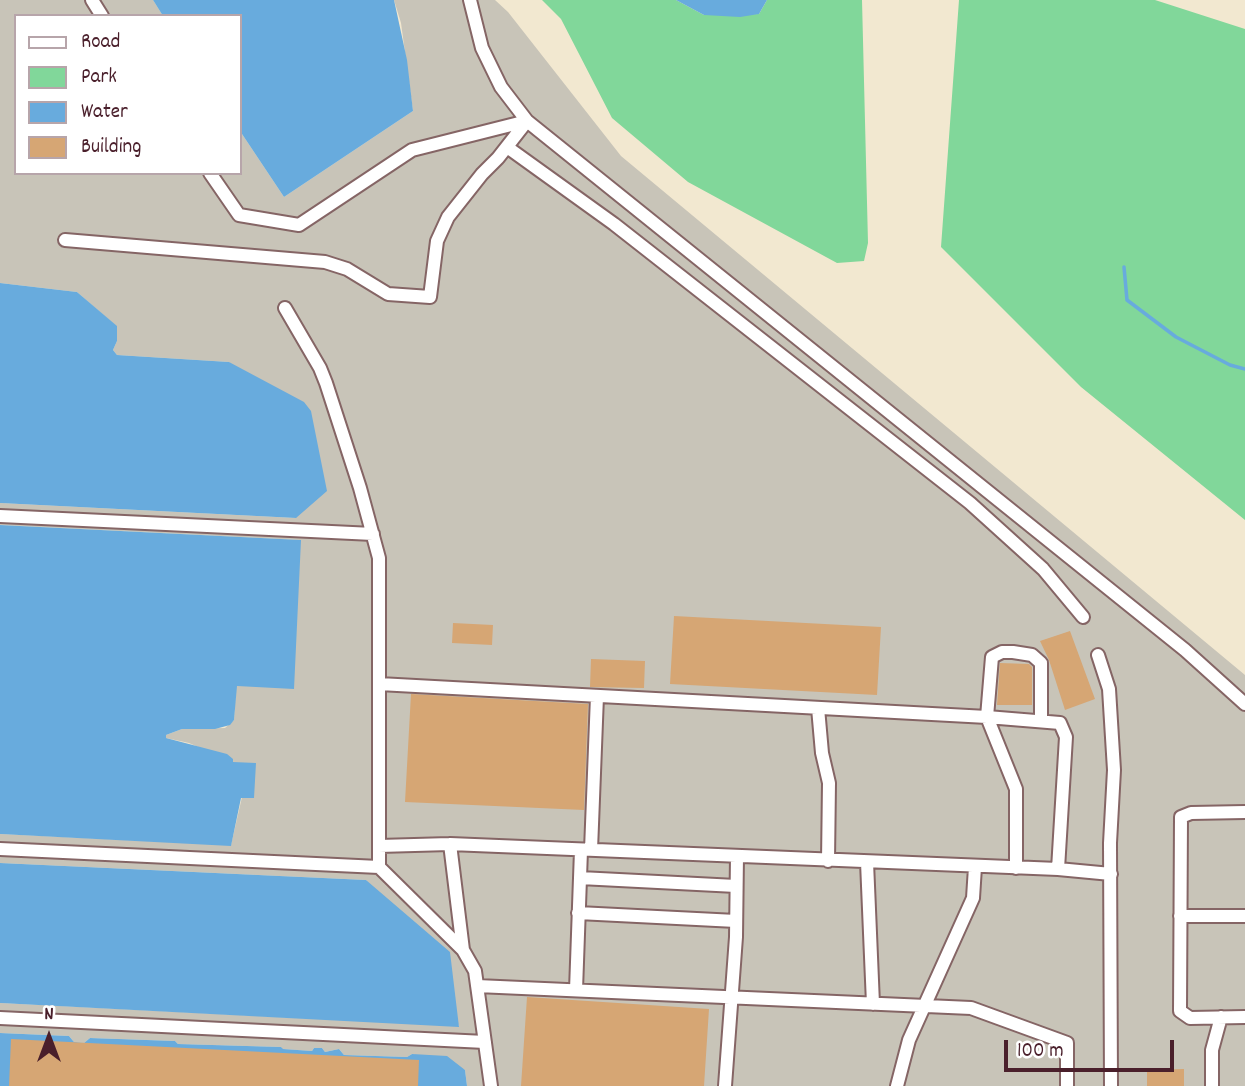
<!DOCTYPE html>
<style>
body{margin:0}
#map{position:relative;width:1245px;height:1086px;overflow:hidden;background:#f2e8d0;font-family:Dekko,sans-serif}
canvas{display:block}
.legend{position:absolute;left:14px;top:14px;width:228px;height:161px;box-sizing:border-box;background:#fff;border:2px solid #b7a5aa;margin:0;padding:9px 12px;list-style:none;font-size:21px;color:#4a1f2b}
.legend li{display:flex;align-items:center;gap:14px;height:35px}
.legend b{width:35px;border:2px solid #b7a5aa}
.north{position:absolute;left:14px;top:1002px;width:70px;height:70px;-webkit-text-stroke:5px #fff;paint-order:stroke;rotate:0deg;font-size:19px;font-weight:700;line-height:28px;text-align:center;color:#4a1f2b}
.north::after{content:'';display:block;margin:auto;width:24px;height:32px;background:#4a1f2b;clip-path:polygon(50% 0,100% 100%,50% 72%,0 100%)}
.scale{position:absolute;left:1004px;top:1040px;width:170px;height:32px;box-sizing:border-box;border:4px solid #4a1f2b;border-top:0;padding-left:9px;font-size:21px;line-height:24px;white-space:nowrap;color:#4a1f2b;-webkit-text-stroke:5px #fff;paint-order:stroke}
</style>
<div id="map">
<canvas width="1245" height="1086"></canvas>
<ul class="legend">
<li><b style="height:9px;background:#fff"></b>Road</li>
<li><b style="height:19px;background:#81d79a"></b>Park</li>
<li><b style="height:19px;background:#68abdd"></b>Water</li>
<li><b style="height:19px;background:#d6a674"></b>Building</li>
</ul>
<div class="north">N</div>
<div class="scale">100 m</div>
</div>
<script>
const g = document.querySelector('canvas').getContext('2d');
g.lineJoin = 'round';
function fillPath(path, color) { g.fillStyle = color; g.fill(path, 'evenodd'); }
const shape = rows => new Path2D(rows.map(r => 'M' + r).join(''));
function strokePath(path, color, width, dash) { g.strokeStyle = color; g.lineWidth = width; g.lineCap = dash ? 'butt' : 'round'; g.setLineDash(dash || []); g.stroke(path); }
fillPath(shape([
 [0,0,153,0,163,16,16,16,16,173,240,173,240,131,284,197,413,111,401,23,394,0,495,0,508,12,621,156,1245,675,1245,1086,467,1086,465,1070,412,1054,407,1057,344,1055,339,1049,325,1052,322,1048,314,1048,312,1051,282,1049,281,1047,178,1044,175,1041,90,1038,84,1043,74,1042,69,1036,0,1033,0,1003,459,1026,366,880,0,863,0,834,231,845,242,797,254,798,233,762,189,743,166,738,166,735,182,729,225,728,234,720,236,686,300,540,0,525,0,503,296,518,229,362,117,355,113,350,117,341,116,326,77,292,0,283]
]), '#c8c4b8');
fillPath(shape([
 [542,0,676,0,704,15,759,14,767,0,862,0,868,243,864,261,837,263,688,182,612,118,561,19],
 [959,0,1155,0,1245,29,1245,520,1081,387,941,247]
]), '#81d79a');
fillPath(shape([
 [153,0,394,0,407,60,413,111,284,197,240,131,240,16,163,16],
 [676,0,767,0,759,14,740,17,704,15],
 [0,283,77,292,117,326,117,341,113,350,117,355,229,362,304,402,311,411,327,491,296,518,0,503],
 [0,525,301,540,294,689,237,686,234,720,230,725,215,729,182,729,166,735,166,738,227,754,233,759,233,762,256,763,254,798,241,798,231,846,0,834],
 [0,863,366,880,450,952,459,1027,0,1003],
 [0,1033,69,1036,74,1042,84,1043,90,1038,175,1041,178,1044,281,1047,283,1049,312,1051,314,1048,322,1048,325,1052,339,1049,344,1055,407,1057,412,1054,447,1056,465,1070,467,1086,0,1086]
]), '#68abdd');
strokePath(shape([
 [1124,267,1127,300,1176,337,1230,365,1245,369]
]), '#68abdd', 3.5);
fillPath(shape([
 [674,616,881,627,877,695,670,684],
 [453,623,493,625,492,645,452,643],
 [1070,631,1095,699,1065,710,1049,660,1040,641],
 [591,659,645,661,644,688,590,687],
 [1000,663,1029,664,1032,667,1032,705,997,705],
 [411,694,588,704,584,810,405,802],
 [527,997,709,1009,704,1086,521,1086],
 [11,1039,419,1060,418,1086,9,1086],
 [1184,1069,1184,1086,1147,1086,1147,1070]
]), '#d6a674');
const minor = shape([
 [92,0,102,16],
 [470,0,482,48,501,87,527,121,1185,650,1245,704],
 [507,147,614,224,970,503,1043,569,1083,617],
 [210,173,239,215,299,225,412,150,527,121],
 [65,240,325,262,347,269,388,294,430,297,437,241,448,217,482,174,498,158,527,121],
 [285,308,320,368,326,383,360,488,379,558,379,867],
 [0,516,373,534],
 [1098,655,1109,689,1114,770,1110,843,1111,1086],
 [379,684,987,717,1060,723,1066,737,1058,869],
 [818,708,822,753,829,783,828,861],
 [1245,812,1191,813,1181,817,1180,1011,1190,1018,1245,1017],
 [450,844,463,950],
 [379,846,450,844,1058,869,1111,874],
 [0,849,379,867,463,950,475,971,491,1086],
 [591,850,597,696],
 [867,862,873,1004],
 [1016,868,1016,789,987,717,992,657,1002,652,1013,652,1032,655,1041,663,1041,720],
 [580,878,736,886],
 [578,913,736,921],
 [1180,916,1245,916],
 [477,986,971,1008,1067,1043,1067,1086],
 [576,990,581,850],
 [0,1018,485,1042],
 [725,1086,736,937,737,856],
 [897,1086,909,1040,973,898,975,867],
 [1212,1086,1212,1050,1221,1017]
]);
strokePath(minor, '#856565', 16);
strokePath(minor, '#fff', 12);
</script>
